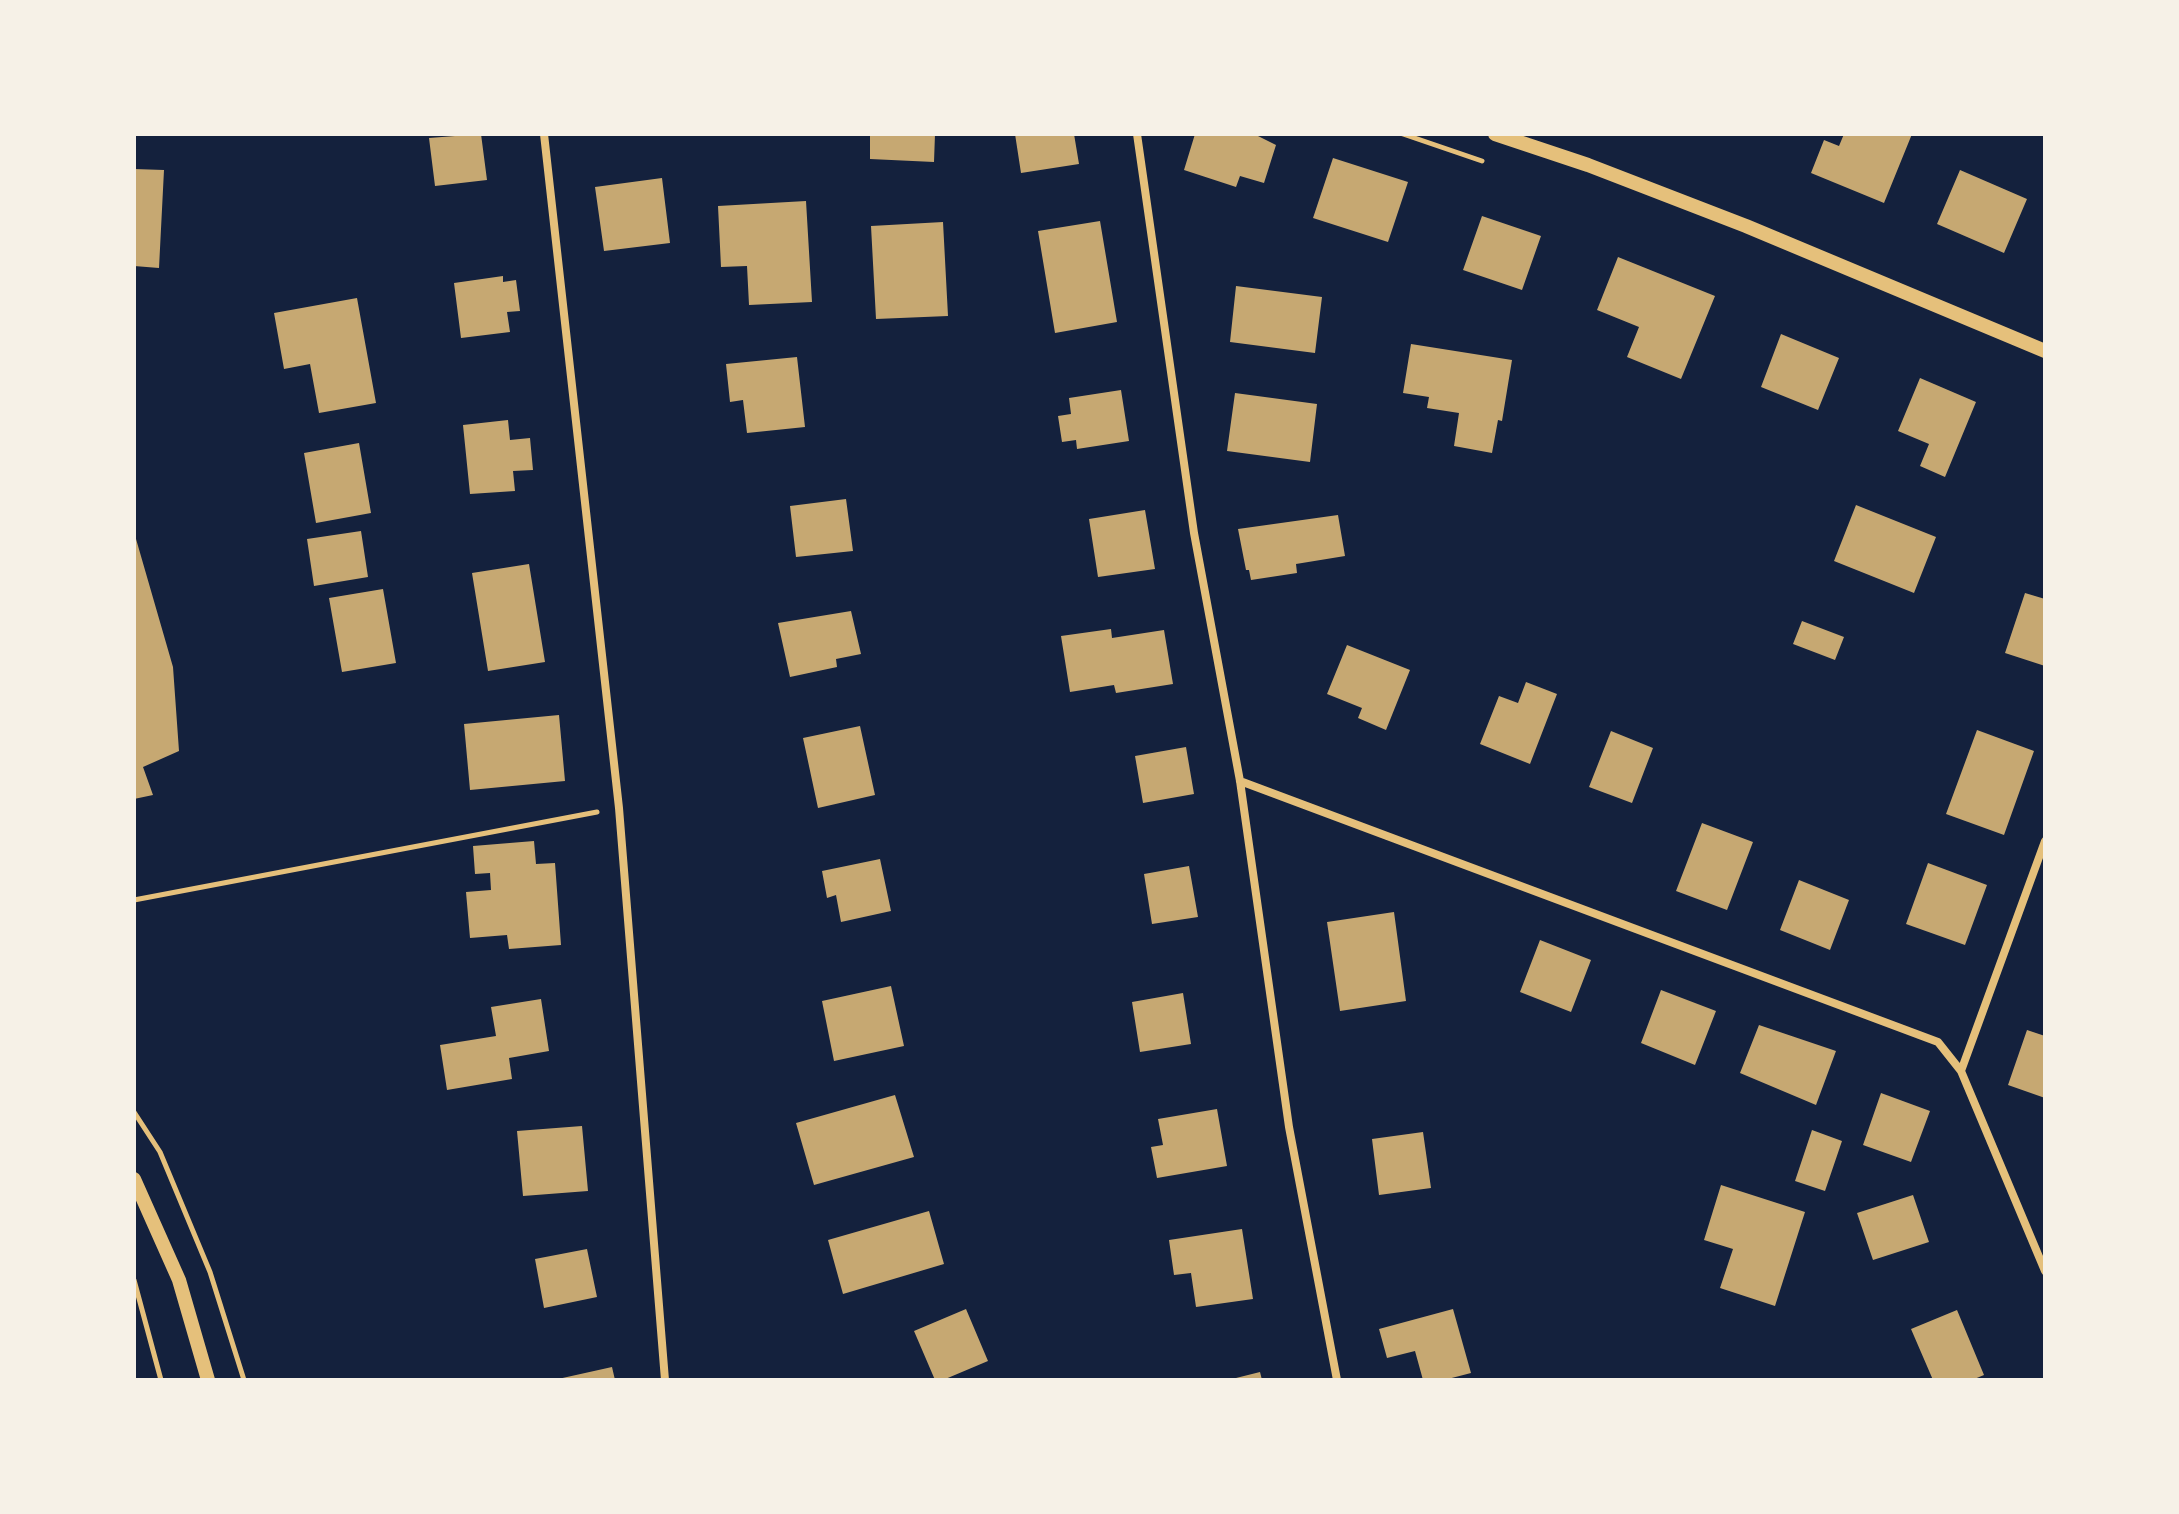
<!DOCTYPE html>
<style>
body{margin:0}
#map{position:relative;width:2179px;height:1514px;overflow:hidden;background:#14213d;font-family:Karla,sans-serif}
canvas{display:block}
.frame{position:absolute;inset:0;border:136px solid #f6f1e7;pointer-events:none}
</style>
<div id="map">
<canvas width="2179" height="1514"></canvas>
<div class="frame"></div>
</div>
<script>
const g = document.querySelector('canvas').getContext('2d');
g.lineJoin = 'round';
function fillPath(path, color) { g.fillStyle = color; g.fill(path, 'evenodd'); }
const shape = rows => new Path2D(rows.map(r => 'M' + r).join(''));
function strokePath(path, color, width, dash) { g.strokeStyle = color; g.lineWidth = width; g.lineCap = dash ? 'butt' : 'round'; g.setLineDash(dash || []); g.stroke(path); }
fillPath(shape([
 [481,134,487,180,435,186,429,138],
 [870,134,935,134,934,162,870,159],
 [1015,134,1074,134,1079,164,1021,173],
 [1195,134,1254,134,1276,145,1264,183,1240,176,1236,187,1184,170],
 [1844,134,1912,134,1884,203,1811,173,1824,140,1839,146],
 [1333,158,1408,182,1388,242,1313,218],
 [134,169,164,170,159,268,134,266],
 [1960,170,2027,199,2004,253,1937,224],
 [662,178,670,243,604,251,595,187],
 [806,201,812,302,749,305,747,266,721,267,718,206],
 [1482,216,1541,236,1522,290,1463,270],
 [1100,221,1117,322,1055,333,1038,231],
 [943,222,948,316,876,319,871,226],
 [1618,257,1715,296,1681,379,1627,357,1639,327,1597,310],
 [503,276,503,282,516,280,520,311,507,312,510,332,461,338,454,283],
 [1236,286,1322,297,1315,353,1230,342],
 [357,298,376,403,319,413,310,364,284,369,274,313],
 [1781,334,1839,358,1818,410,1761,387],
 [1411,344,1512,360,1502,421,1498,420,1492,453,1454,446,1459,413,1427,408,1429,397,1403,393],
 [797,357,805,427,747,433,743,400,730,402,726,364],
 [1920,378,1976,402,1945,477,1920,466,1929,444,1898,431],
 [1121,390,1129,441,1077,449,1076,440,1062,442,1058,416,1071,414,1069,398],
 [1235,393,1317,404,1310,462,1227,451],
 [508,420,510,440,530,438,533,470,513,471,515,491,470,494,463,425],
 [359,443,371,513,316,523,304,453],
 [846,499,853,551,796,557,790,506],
 [1856,505,1936,537,1914,593,1834,561],
 [1145,510,1155,569,1098,577,1089,519],
 [1338,515,1345,556,1296,564,1297,573,1251,580,1249,570,1246,570,1238,529],
 [361,531,368,577,314,586,307,539],
 [134,532,173,667,179,751,143,767,153,795,134,799],
 [529,564,545,662,488,671,472,573],
 [383,589,396,663,342,672,329,598],
 [2025,593,2045,599,2045,666,2005,653],
 [851,611,861,654,836,659,837,667,790,677,778,623],
 [1802,621,1844,637,1835,660,1793,644],
 [1111,629,1112,638,1164,630,1173,684,1116,693,1114,685,1070,692,1061,636],
 [1347,645,1410,670,1386,730,1358,718,1362,708,1327,694],
 [1526,682,1557,694,1530,764,1480,744,1499,696,1518,703],
 [559,715,565,781,470,790,464,724],
 [860,726,875,795,818,808,803,738],
 [1977,730,2034,751,2004,835,1946,814],
 [1611,731,1653,748,1632,803,1589,787],
 [1186,747,1194,794,1143,803,1135,756],
 [1702,823,1753,842,1727,910,1676,891],
 [534,841,536,864,555,863,561,945,509,949,507,935,470,938,466,892,491,890,490,873,475,874,473,846],
 [880,859,891,911,841,922,836,895,827,898,822,871],
 [1928,863,1987,885,1965,945,1906,924],
 [1189,866,1198,917,1152,924,1144,874],
 [1799,880,1849,900,1830,950,1780,930],
 [1394,912,1406,1001,1340,1011,1327,922],
 [1540,940,1591,960,1571,1012,1520,992],
 [891,986,904,1046,834,1061,822,1001],
 [1661,990,1716,1011,1695,1065,1641,1043],
 [1183,993,1191,1044,1140,1052,1132,1002],
 [541,999,549,1051,509,1058,512,1079,447,1090,440,1045,496,1036,491,1007],
 [1759,1025,1836,1051,1816,1105,1740,1073],
 [2027,1030,2045,1036,2045,1098,2008,1085],
 [1881,1093,1930,1111,1911,1162,1863,1145],
 [895,1095,914,1157,814,1185,796,1123],
 [1217,1109,1227,1166,1157,1178,1151,1147,1163,1145,1158,1119],
 [582,1126,588,1191,523,1196,517,1131],
 [1812,1130,1842,1141,1825,1191,1795,1181],
 [1423,1132,1431,1188,1379,1195,1372,1139],
 [1721,1185,1805,1212,1775,1306,1720,1288,1733,1249,1704,1240],
 [1913,1195,1929,1242,1873,1260,1857,1213],
 [929,1211,944,1264,843,1294,828,1240],
 [1242,1229,1253,1299,1196,1307,1191,1273,1174,1275,1169,1240],
 [587,1249,597,1297,544,1308,535,1259],
 [966,1309,988,1361,943,1380,935,1380,914,1331],
 [1453,1309,1471,1373,1444,1380,1423,1380,1415,1351,1387,1358,1379,1329],
 [1957,1310,1984,1375,1972,1380,1933,1380,1911,1329],
 [612,1367,615,1380,558,1380,558,1379],
 [1260,1372,1262,1380,1232,1380,1232,1379]
]), '#c6a872');
strokePath(shape([
 [1403,134,1482,161],
 [134,900,597,812],
 [134,1112,160,1152,210,1272,244,1380],
 [134,1280,161,1380]
]), '#e5c07b', 5);
strokePath(shape([
 [544,134,619,808,665,1380],
 [1137,134,1194,533,1240,781,1289,1127,1337,1380],
 [1240,781,1938,1042,1961,1071],
 [2045,841,1961,1071,2045,1271]
]), '#e5c07b', 8);
strokePath(shape([
 [1495,134,1588,165,1746,226,2045,351],
 [134,1179,179,1280,208,1380]
]), '#e5c07b', 14);
</script>
